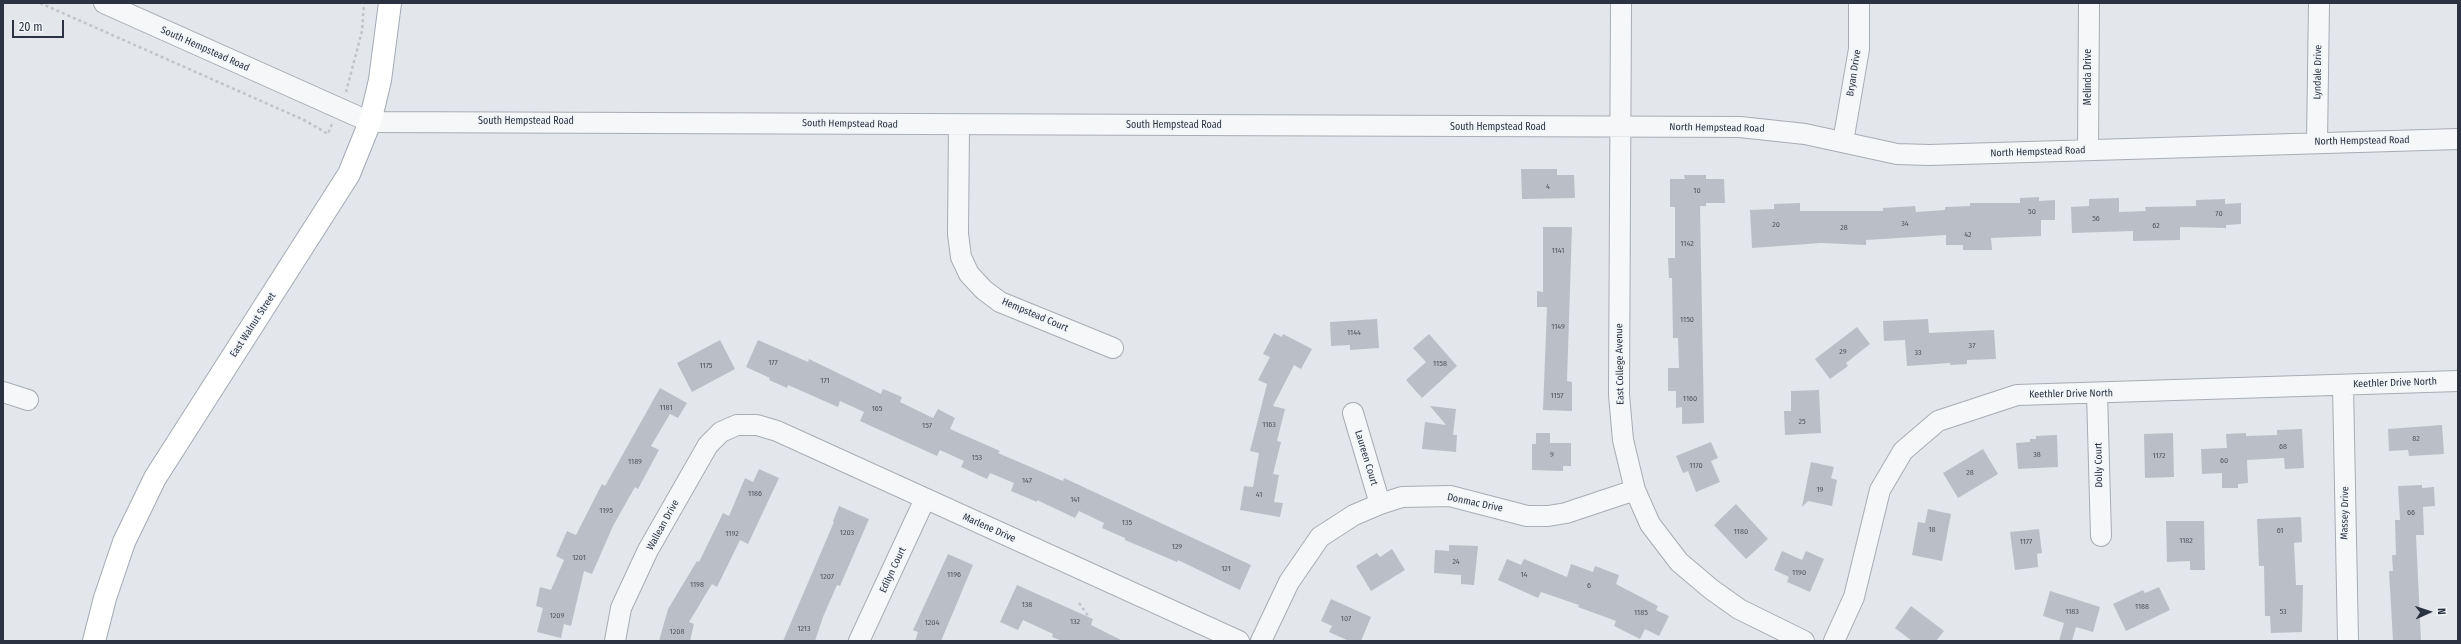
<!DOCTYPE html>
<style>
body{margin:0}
#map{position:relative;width:2461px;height:644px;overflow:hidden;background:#e3e6ea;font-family:"Fira Sans Condensed",sans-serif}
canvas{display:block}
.frame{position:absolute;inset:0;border:4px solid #2b3342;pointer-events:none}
.north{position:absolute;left:2409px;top:592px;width:40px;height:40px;-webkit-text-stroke:3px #f2f5f8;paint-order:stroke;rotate:87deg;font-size:11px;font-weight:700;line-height:16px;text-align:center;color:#2b3342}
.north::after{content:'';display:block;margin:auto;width:14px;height:18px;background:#2b3342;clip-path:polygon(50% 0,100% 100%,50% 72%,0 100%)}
.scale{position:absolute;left:12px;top:20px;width:52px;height:18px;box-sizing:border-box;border:2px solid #2b3342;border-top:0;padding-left:5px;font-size:12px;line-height:14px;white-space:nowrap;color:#2b3342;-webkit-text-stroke:3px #f2f5f8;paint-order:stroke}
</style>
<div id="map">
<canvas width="2461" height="644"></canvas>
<div class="frame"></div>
<div class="north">N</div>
<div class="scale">20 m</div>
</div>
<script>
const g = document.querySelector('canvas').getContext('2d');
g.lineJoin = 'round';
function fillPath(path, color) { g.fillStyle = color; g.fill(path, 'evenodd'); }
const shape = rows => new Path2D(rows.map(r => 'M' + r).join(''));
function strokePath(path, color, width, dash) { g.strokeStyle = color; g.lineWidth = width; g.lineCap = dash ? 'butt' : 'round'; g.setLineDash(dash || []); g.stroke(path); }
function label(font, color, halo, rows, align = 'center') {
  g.font = font + ' "Fira Sans Condensed",sans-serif'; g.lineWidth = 3; g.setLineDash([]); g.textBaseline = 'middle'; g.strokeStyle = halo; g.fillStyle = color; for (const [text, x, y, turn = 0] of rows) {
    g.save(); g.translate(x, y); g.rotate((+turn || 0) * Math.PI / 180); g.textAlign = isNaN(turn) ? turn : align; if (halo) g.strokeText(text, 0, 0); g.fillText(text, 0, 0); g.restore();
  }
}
fillPath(shape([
 [1521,169,1557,169,1557,175,1574,175,1575,198,1522,199],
 [1684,175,1706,175,1706,179,1724,179,1725,203,1706,203,1706,206,1700,206,1704,423,1682,424,1682,407,1676,408,1676,391,1668,391,1668,368,1679,368,1678,338,1673,338,1672,278,1669,278,1668,258,1675,258,1675,207,1670,207,1670,179,1685,179],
 [2039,197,2039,201,2055,200,2055,220,2041,220,2041,236,1991,238,1992,250,1963,250,1963,245,1946,245,1946,235,1866,240,1866,245,1821,243,1752,248,1750,210,1774,209,1774,204,1800,203,1800,211,1883,211,1883,208,1915,206,1916,212,1945,210,1945,207,1970,206,1970,203,2020,203,2020,198],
 [2119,198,2119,212,2146,211,2145,207,2196,206,2196,200,2225,199,2225,204,2241,203,2241,224,2226,225,2226,228,2180,227,2180,240,2133,241,2133,231,2072,233,2071,207,2089,206,2089,199],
 [1543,227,1572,227,1567,381,1572,382,1572,411,1543,410,1547,307,1537,307,1537,291,1543,292],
 [1377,319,1379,348,1350,350,1350,345,1331,346,1330,322],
 [1928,319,1929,333,1994,330,1996,359,1967,360,1967,364,1950,365,1950,363,1907,366,1905,340,1884,341,1883,321],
 [1857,327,1870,344,1846,363,1848,366,1830,379,1815,359],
 [1274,333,1282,337,1283,334,1312,349,1301,369,1294,365,1273,406,1285,409,1277,441,1281,442,1273,474,1279,475,1274,502,1283,503,1280,517,1240,510,1244,486,1253,487,1259,453,1250,451,1267,384,1258,380,1270,357,1263,354],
 [1429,334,1457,366,1422,398,1406,380,1426,362,1413,348],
 [720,340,735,369,692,392,677,363],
 [758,340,808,362,809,359,881,394,883,389,902,397,900,402,933,418,938,409,955,418,950,429,1000,451,998,453,1063,481,1064,478,1251,565,1240,590,1178,560,1177,562,1125,540,1125,538,1102,528,1104,523,1079,511,1075,518,1037,500,1037,502,1011,491,1014,483,990,473,987,479,961,467,964,461,940,450,937,456,860,421,864,412,840,401,838,407,788,385,787,388,769,380,770,378,746,367],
 [660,388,687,403,678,418,670,414,651,446,659,450,638,489,635,487,613,526,592,574,584,571,571,626,564,624,561,638,537,632,543,608,536,606,540,587,551,590,564,560,556,556,567,531,576,535,602,484,605,486],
 [1819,390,1821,433,1785,435,1784,411,1791,411,1791,391],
 [1430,406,1456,409,1453,435,1457,435,1456,452,1422,449,1425,422,1446,425],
 [2442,425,2444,454,2409,456,2408,450,2389,451,2388,429],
 [2302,429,2304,468,2285,469,2284,458,2247,460,2248,483,2238,484,2238,488,2222,488,2222,473,2202,474,2201,449,2227,448,2226,434,2246,433,2246,436,2277,435,2277,430],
 [1536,433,1550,433,1550,443,1571,443,1571,466,1563,466,1563,471,1532,470,1532,444,1536,444],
 [2173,433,2174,477,2145,478,2144,434],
 [2057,435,2058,467,2018,469,2016,443,2030,442,2030,439,2036,439,2036,436],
 [1711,442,1718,458,1711,461,1720,482,1696,492,1688,471,1683,473,1676,456],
 [1983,449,1998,474,1958,498,1943,473],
 [1811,462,1834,467,1831,478,1837,480,1832,506,1808,501,1802,507],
 [759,469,779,478,748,544,740,540,717,587,712,584,689,622,694,624,690,641,659,641,668,609,697,561,699,562,723,513,729,516,745,478,753,482],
 [2422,485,2422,488,2434,487,2435,506,2423,507,2424,535,2416,535,2421,641,2393,641,2389,571,2393,571,2392,555,2396,555,2395,520,2400,520,2398,486],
 [1736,504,1768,539,1746,559,1714,525],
 [839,506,869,519,840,586,837,585,823,617,815,641,783,641,834,522,833,521],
 [1928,509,1951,514,1942,561,1912,555,1918,522,1925,523],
 [2301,517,2302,542,2294,543,2296,585,2303,585,2302,632,2271,633,2270,616,2265,616,2264,566,2259,566,2257,519],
 [2166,521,2204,521,2205,570,2190,570,2190,561,2167,562],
 [2039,529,2042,553,2037,554,2038,567,2015,570,2010,532],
 [1449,545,1478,546,1474,585,1461,584,1461,575,1434,573,1435,550,1449,551],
 [1392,549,1405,570,1371,591,1356,566,1377,553,1380,557],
 [1782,551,1802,560,1806,551,1824,559,1810,592,1787,582,1789,577,1774,570],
 [948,554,973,565,941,641,915,641,918,632,913,630],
 [1507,559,1521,565,1524,559,1567,577,1571,564,1593,572,1595,566,1619,575,1616,584,1658,606,1656,610,1669,616,1659,636,1645,629,1640,639,1614,626,1616,621,1578,607,1579,605,1541,592,1538,598,1498,580],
 [1017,585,1093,619,1091,625,1123,641,1062,641,1052,637,1053,634,1023,620,1018,630,1000,622],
 [2159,587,2170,610,2126,631,2113,604,2143,590,2145,593],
 [2050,591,2100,607,2093,632,2076,627,2072,641,2059,641,2064,623,2043,616],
 [1331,599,1371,617,1361,641,1349,641,1329,632,1332,626,1321,621],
 [1911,606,1944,631,1936,641,1912,641,1895,628]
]), '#babfc7');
const minor = shape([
 [104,3,370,122,1740,127,1805,134,1897,154,1929,155,2458,139],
 [1621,3,1619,395,1623,440,1635,490,1650,524,1679,562,1711,589,1739,609,1804,641],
 [959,125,958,234,961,257,969,274,984,290,1000,302,1113,348],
 [1843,142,1859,49,1859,3],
 [2317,142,2319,3],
 [2088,150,2089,3],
 [2343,385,2348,641],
 [3,392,28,400],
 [2097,393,2101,536],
 [1353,413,1380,504],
 [615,641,621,608,648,550,708,445,721,432,737,425,757,425,777,431,1239,641],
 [859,641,925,499],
 [1261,641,1289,582,1320,537,1354,515,1380,504,1402,497,1450,496,1527,516,1548,516,1566,513,1635,490],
 [1834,641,1854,597,1880,490,1903,451,1938,421,2017,395,2458,381]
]);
const major = shape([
 [94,641,105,598,124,542,155,478,349,174,370,122,380,80,390,3]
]);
strokePath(minor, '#a8adb4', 22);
strokePath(major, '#a2aab6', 24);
strokePath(shape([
 [40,3,304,120,328,134,332,124],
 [346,92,362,31,364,3],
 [1079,603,1089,617]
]), '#c0c4c9', 2.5, [3, 3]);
strokePath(minor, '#f5f7f9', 20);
strokePath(major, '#fff', 22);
label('8px', '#4f5663', null, [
 ["4",1548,187],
 ["10",1697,191],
 ["50",2032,212],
 ["70",2219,214],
 ["56",2096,219],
 ["34",1905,224],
 ["20",1776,225],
 ["62",2156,226],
 ["28",1844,228],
 ["42",1968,235],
 ["1142",1687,244],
 ["1141",1558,251],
 ["1150",1687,320],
 ["1149",1558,327],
 ["1144",1354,333],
 ["37",1972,346],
 ["29",1843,352],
 ["33",1918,353],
 ["177",773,363],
 ["1158",1440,364],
 ["1175",706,366],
 ["171",825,381],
 ["1157",1557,396],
 ["1160",1690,399],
 ["1181",666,408],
 ["165",877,409],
 ["25",1802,422],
 ["1163",1269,425],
 ["157",927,426],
 ["82",2416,439],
 ["68",2283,447],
 ["9",1552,455],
 ["38",2037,455],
 ["1172",2159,456],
 ["153",977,458],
 ["60",2224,461],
 ["1189",635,462],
 ["1170",1696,466],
 ["28",1970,473],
 ["147",1027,481],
 ["19",1820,490],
 ["1186",755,494],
 ["41",1259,495],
 ["141",1075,500],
 ["1195",606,511],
 ["66",2411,513],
 ["135",1127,523],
 ["18",1932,530],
 ["61",2280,531],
 ["1180",1741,532],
 ["1203",847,533],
 ["1192",732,534],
 ["1182",2186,541],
 ["1177",2026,542],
 ["129",1177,547],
 ["1201",579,558],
 ["24",1456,562],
 ["121",1226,569],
 ["1190",1799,573],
 ["1196",954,575],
 ["14",1524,575],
 ["1207",827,577],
 ["1198",697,585],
 ["6",1589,586],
 ["138",1027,605],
 ["1188",2142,607],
 ["1183",2072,612],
 ["53",2283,612],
 ["1185",1641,613],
 ["1209",557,616],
 ["107",1346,619],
 ["132",1075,622],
 ["1204",932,623],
 ["1213",804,629],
 ["1208",677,632]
]);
label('10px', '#2b3342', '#f2f5f8', [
 ["South Hempstead Road",205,49,24],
 ["Lyndale Drive",2318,72,-89],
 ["Bryan Drive",1854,73,-81],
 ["Melinda Drive",2088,77,-90],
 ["South Hempstead Road",526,121],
 ["South Hempstead Road",850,124,1],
 ["South Hempstead Road",1174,125],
 ["South Hempstead Road",1498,127],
 ["North Hempstead Road",1717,128,1],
 ["North Hempstead Road",2362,141,-1],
 ["North Hempstead Road",2038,152,-2],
 ["Hempstead Court",1035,315,23],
 ["East Walnut Street",253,325,-57],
 ["East College Avenue",1620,364,-91],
 ["Keethler Drive North",2395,383,-2],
 ["Keethler Drive North",2071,394,-1],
 ["Laureen Court",1366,458,73],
 ["Dolly Court",2099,465,-91],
 ["Donmac Drive",1475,503,12],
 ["Massey Drive",2345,513,-89],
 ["Wallean Drive",663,525,-61],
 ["Marlene Drive",989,528,24],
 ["Edilyn Court",893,570,-65]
]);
</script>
